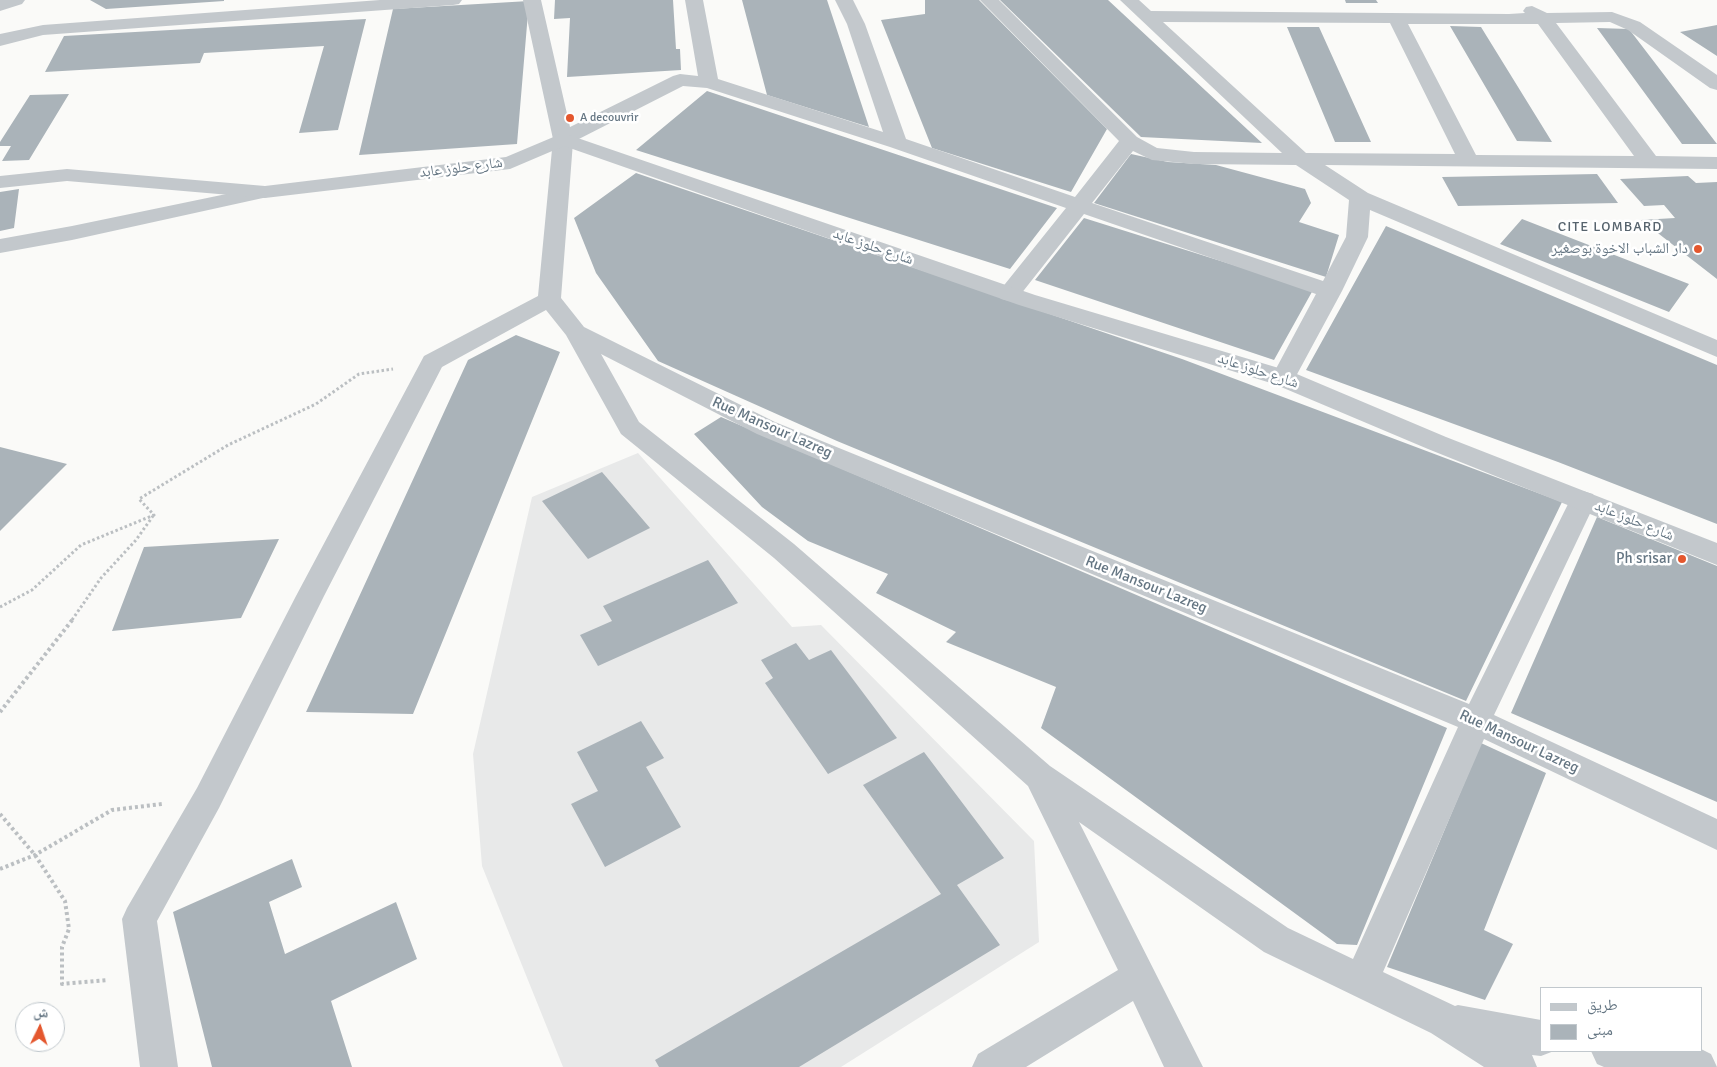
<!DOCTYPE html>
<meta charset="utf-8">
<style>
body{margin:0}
#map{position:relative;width:1717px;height:1067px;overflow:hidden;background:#fafaf8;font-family:Signika,"Noto Naskh Arabic",sans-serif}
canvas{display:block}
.legend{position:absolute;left:1540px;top:987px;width:162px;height:65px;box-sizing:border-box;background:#fff;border:1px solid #c1c8cd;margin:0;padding:6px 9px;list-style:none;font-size:15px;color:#657683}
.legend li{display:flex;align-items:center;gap:10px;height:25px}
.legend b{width:25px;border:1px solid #c1c8cd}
.north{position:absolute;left:15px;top:1002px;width:50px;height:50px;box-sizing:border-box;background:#fff;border:1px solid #c1c8cd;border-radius:50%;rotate:4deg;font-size:14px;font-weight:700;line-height:20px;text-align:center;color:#657683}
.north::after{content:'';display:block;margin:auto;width:18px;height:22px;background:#e4572e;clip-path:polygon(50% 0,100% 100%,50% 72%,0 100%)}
</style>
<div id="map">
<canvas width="1717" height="1067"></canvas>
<ul class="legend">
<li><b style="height:6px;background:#c3c8cc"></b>طريق</li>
<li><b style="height:14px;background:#aab3b9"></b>مبنى</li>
</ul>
<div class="north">ش</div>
</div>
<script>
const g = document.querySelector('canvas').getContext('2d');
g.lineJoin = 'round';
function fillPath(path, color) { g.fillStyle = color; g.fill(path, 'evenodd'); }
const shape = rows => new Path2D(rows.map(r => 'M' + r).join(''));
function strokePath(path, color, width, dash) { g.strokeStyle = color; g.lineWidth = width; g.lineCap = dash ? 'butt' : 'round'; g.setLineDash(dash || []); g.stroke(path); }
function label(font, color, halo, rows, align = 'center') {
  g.font = font + ' Signika,"Noto Naskh Arabic",sans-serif'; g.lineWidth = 5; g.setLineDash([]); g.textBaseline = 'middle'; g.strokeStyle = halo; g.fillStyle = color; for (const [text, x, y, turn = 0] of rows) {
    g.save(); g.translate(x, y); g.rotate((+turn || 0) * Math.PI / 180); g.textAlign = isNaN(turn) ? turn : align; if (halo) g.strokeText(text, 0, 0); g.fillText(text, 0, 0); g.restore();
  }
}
fillPath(shape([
 [638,453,792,627,821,625,1034,841,1039,942,841,1067,563,1067,482,866,473,754,532,497]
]), '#e8e9e9');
fillPath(shape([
 [90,0,224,0,224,1,106,9],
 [555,0,673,0,676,49,680,49,681,70,567,77,570,18,554,19],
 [742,0,827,0,869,127,767,95],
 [925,0,979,0,1107,129,1071,192,932,148,881,20,925,14],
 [1000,0,1108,0,1262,143,1141,137],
 [1345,0,1376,0,1378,3,1346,3],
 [529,1,517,144,359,155,393,9],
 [366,19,338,130,299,133,324,46,204,53,200,63,45,72,64,36],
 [1717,25,1717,56,1680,32],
 [1450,26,1481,27,1552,142,1517,141],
 [1287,27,1319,27,1371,142,1335,142],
 [1597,28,1629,29,1717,144,1682,144],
 [707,91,1057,208,1010,269,636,150],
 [69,94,29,160,2,161,11,146,0,146,0,142,30,95],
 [1131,154,1168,162,1216,165,1305,189,1311,203,1299,222,1339,235,1326,277,1094,203],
 [636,173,1182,359,1562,502,1466,701,837,441,658,361,596,273,574,218],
 [1597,174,1618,203,1458,206,1442,177],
 [1688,176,1696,183,1717,182,1717,279,1641,220,1675,218,1664,205,1644,206,1620,179],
 [19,189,14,228,0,231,0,192],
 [1084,218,1313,290,1274,360,1035,280],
 [1522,219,1689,284,1669,312,1500,244],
 [1386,226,1717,365,1717,524,1558,462,1306,370],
 [516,335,560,352,413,714,306,712,468,360],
 [721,417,1447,728,1357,945,1337,944,1041,728,1056,687,946,642,956,632,876,593,888,574,808,541,762,507,694,434],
 [0,447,67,464,0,531],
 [602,472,650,528,588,559,542,501],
 [1597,517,1717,566,1717,802,1511,713],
 [279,539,241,618,112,631,144,547],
 [708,560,738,603,598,666,580,635,612,621,603,606],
 [796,643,809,660,831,650,897,738,828,774,765,683,773,678,761,660],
 [641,721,664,758,646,767,681,827,605,867,571,804,598,791,577,752],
 [1481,743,1546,773,1484,930,1513,944,1485,1000,1387,967],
 [924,752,1004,858,957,885,1000,945,799,1067,659,1067,655,1060,941,894,863,785],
 [292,859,302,887,269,902,285,954,396,902,417,959,331,1001,352,1067,212,1067,173,912]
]), '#aab3b9');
strokePath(shape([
 [0,607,32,590,81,545,154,515,139,499,228,445,316,404,359,374,393,369],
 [72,620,101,578,136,540,153,516]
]), '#bbbfc2', 3, [2.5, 2.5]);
strokePath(shape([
 [0,712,73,619],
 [0,814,35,855,65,901,69,929,62,947,62,984,108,980],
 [0,869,35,855,112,810,162,804]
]), '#bbbfc2', 4, [3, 3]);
fillPath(shape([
 [0,0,25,0,22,4,0,11,0,0],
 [380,0,462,0,459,4,453,5,43,35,0,46,0,34,43,25,380,0],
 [523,0,541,0,570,127,673,76,680,74,698,76,685,0,703,0,718,79,883,132,847,24,835,0,853,0,865,24,906,139,1075,197,1119,141,980,0,999,0,1137,137,1157,148,1194,152,1282,153,1120,0,1139,0,1151,11,1509,14,1525,13,1523,11,1526,7,1532,6,1547,13,1612,12,1640,22,1717,75,1717,90,1710,88,1628,30,1610,22,1556,23,1656,156,1717,157,1717,169,1325,165,1368,193,1717,340,1717,357,1370,210,1368,237,1342,291,1295,378,1292,384,1283,386,1274,384,1271,378,1316,294,1084,214,1017,299,1009,301,1001,299,997,294,1001,289,1066,208,890,147,707,88,683,86,573,142,561,298,584,327,775,422,1469,704,1573,494,1583,491,1593,494,1596,501,1494,715,1717,819,1717,850,1484,739,1383,972,1455,1006,1458,1005,1541,1020,1541,1051,1554,1051,1541,1056,1532,1055,1537,1067,1484,1067,1431,1033,1264,952,1079,822,1203,1067,1164,1067,1133,1001,1026,1067,972,1067,978,1054,1118,970,1028,786,774,558,621,434,566,335,546,310,442,367,324,596,219,808,157,921,178,1067,140,1067,122,919,127,908,197,788,296,596,424,356,538,296,553,139,523,0],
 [1163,22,1390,23,1455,154,1306,153,1163,22],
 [1408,24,1538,24,1634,156,1476,155,1408,24],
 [1133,151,1152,160,1194,164,1296,165,1349,200,1346,237,1323,281,1092,203,1133,151],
 [601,354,757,434,1458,727,1353,959,1288,928,1050,766,794,544,639,422,601,354],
 [265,186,272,188,276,192,272,196,72,240,0,253,0,239,72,226,265,186],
 [1701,1049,1711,1054,1717,1067,1604,1067,1597,1064,1591,1051,1701,1049]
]), '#c3c8cc');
fillPath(shape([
 [563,133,1035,295,1292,372,1446,437,1717,543,1717,565,1428,449,1274,384,1019,305,564,146,510,169,265,198,67,181,0,188,0,176,67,169,265,186,506,157,563,133]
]), '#c3c8cc');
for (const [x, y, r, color] of [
 [570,118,5,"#e4572e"],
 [1698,249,5,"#e4572e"],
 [1682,559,5,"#e4572e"]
]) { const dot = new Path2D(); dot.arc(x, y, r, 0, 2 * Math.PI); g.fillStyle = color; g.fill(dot); strokePath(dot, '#fff', 2); }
label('12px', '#657683', '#fff', [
 ["A decouvrir",580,118]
], 'left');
g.letterSpacing = '1px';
label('14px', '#57646e', '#fff', [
 ["CITE LOMBARD",1610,227]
]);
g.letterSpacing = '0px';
label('15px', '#657683', '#fff', [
 ["شارع حلوز عابد",461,168,-7],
 ["شارع حلوز عابد",873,247,19],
 ["شارع حلوز عابد",1258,371,18],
 ["Rue Mansour Lazreg",772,428,24],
 ["شارع حلوز عابد",1634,521,22],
 ["Rue Mansour Lazreg",1146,585,22],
 ["Rue Mansour Lazreg",1519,742,25]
]);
label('15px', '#657683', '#fff', [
 ["دار الشباب الاخوة بوصغير",1688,249],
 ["Ph srisar",1672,559]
], 'right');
</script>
